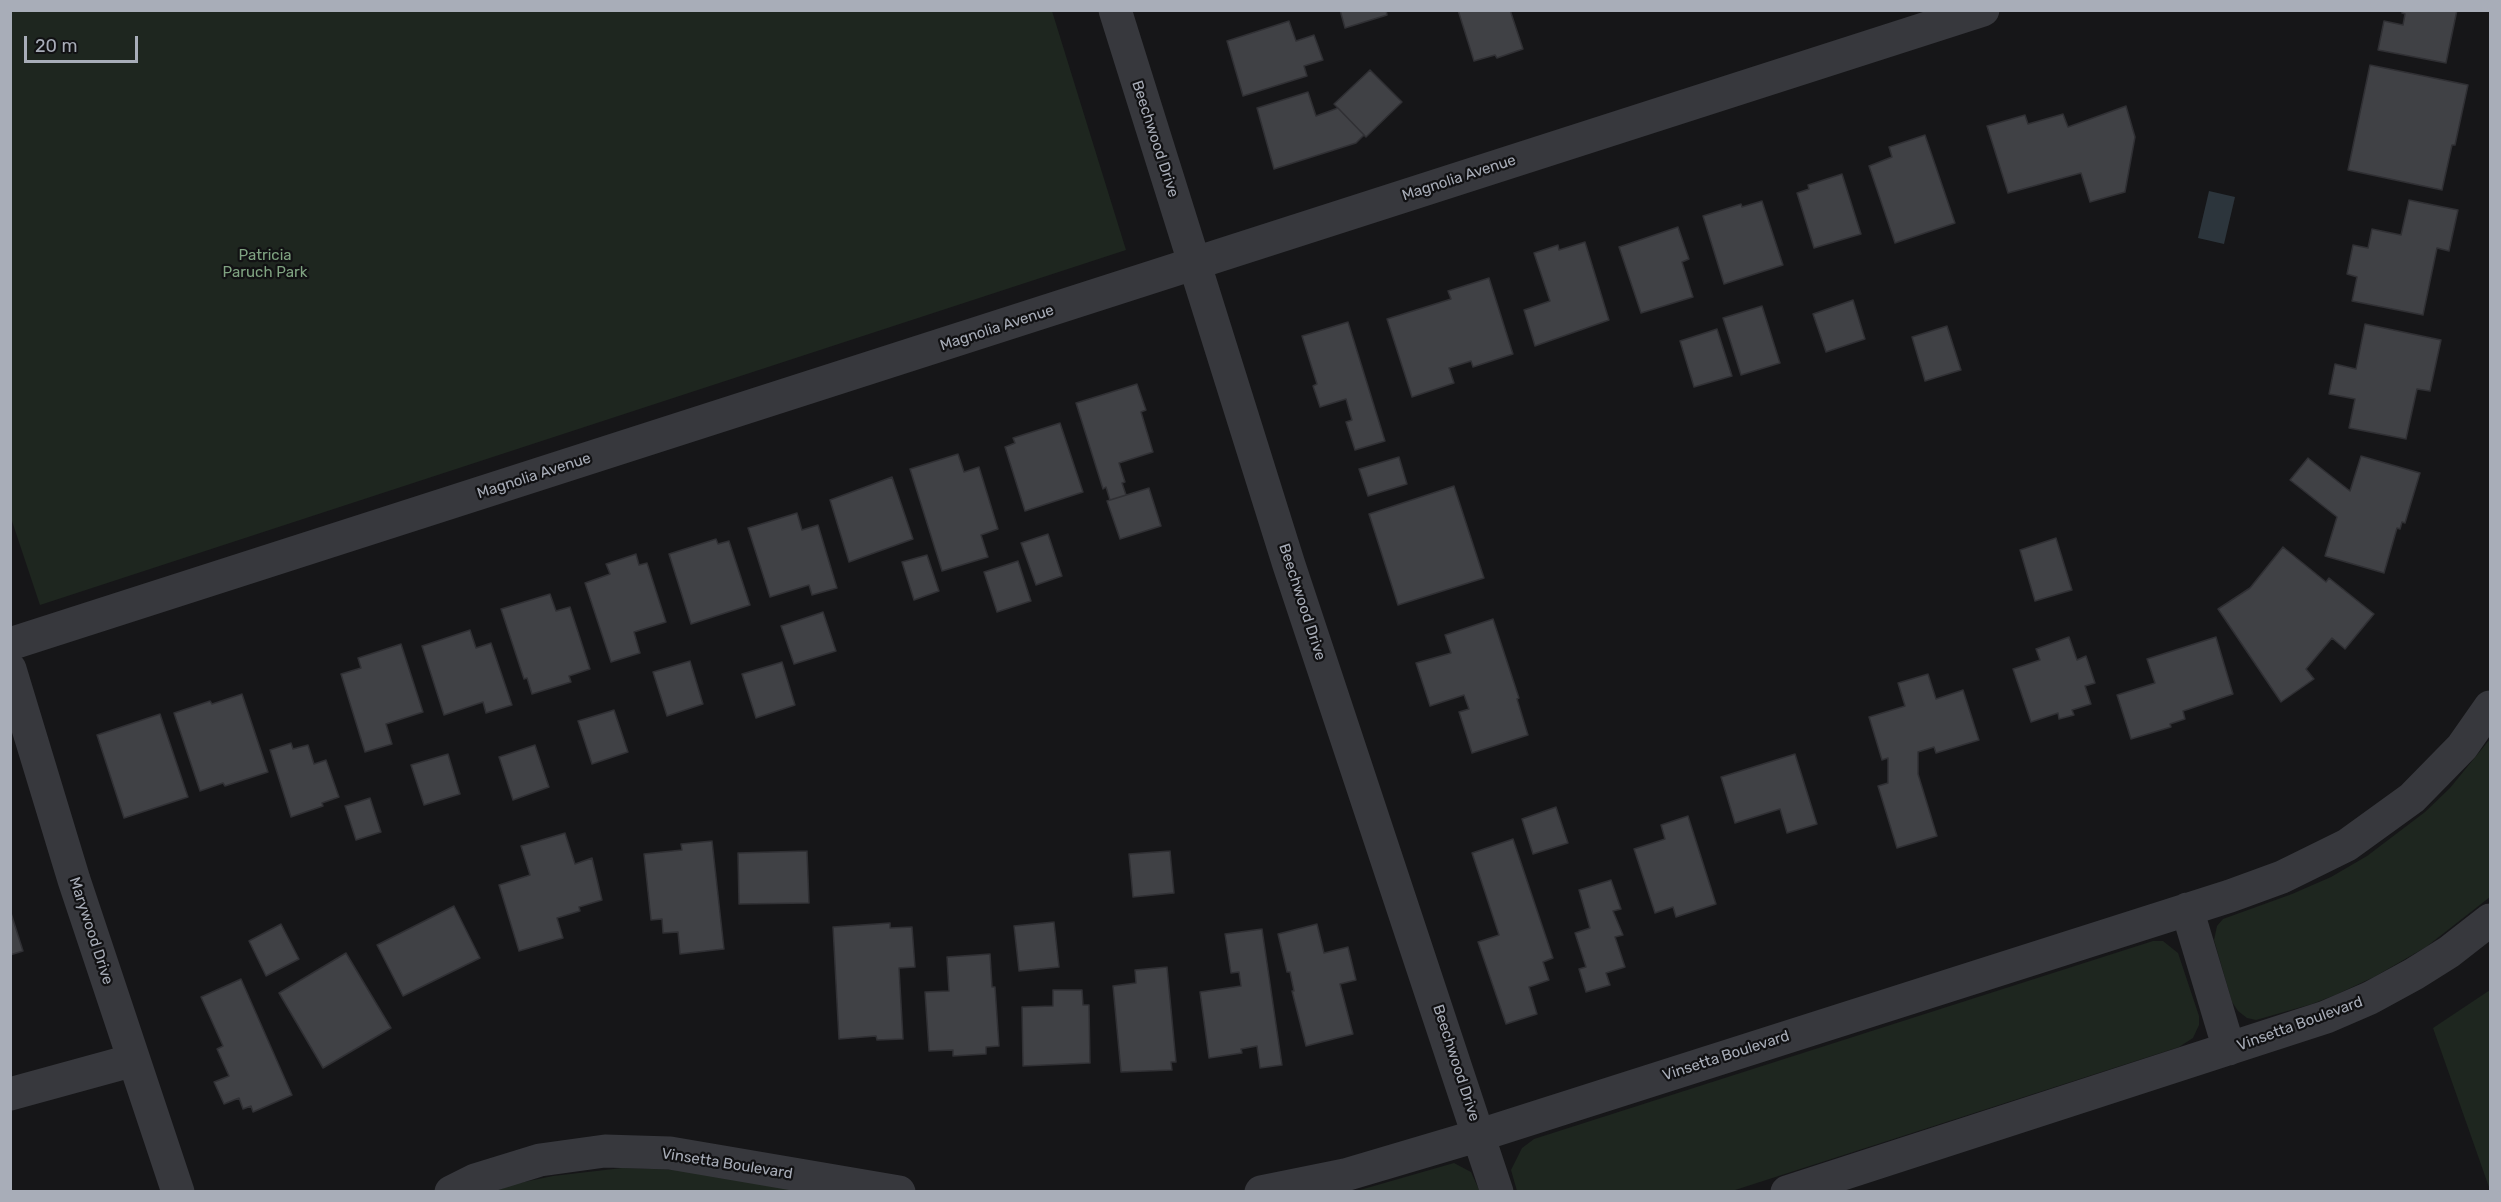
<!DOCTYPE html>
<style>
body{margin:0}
#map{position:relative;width:2501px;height:1202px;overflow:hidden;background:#161618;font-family:Rubik,sans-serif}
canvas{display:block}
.frame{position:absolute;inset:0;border:12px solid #a8adb8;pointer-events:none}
.scale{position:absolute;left:24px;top:36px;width:114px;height:27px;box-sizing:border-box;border:3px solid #a8adb8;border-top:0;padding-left:8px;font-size:18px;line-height:21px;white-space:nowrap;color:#a8adb8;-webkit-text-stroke:4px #111113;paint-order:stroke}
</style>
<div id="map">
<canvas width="2501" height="1202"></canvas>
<div class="frame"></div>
<div class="scale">20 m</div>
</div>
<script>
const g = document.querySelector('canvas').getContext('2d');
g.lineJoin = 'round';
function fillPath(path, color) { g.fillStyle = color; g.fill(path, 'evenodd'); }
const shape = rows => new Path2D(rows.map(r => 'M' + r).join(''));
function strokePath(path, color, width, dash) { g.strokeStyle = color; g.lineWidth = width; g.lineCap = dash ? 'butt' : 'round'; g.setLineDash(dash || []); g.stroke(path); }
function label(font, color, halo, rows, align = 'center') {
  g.font = font + ' Rubik,sans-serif'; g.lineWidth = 4.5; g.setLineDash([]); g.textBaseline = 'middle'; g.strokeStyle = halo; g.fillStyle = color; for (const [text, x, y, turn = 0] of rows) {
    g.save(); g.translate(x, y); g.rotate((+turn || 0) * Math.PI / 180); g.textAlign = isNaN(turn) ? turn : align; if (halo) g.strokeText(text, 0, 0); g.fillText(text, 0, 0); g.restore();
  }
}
fillPath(shape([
 [10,11,1052,11,1126,250,40,605,10,515],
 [2490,739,2490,897,2426,947,2374,977,2335,995,2312,1004,2256,1020,2247,1018,2238,1011,2232,1002,2214,940,2217,926,2223,919,2292,894,2331,877,2367,856,2425,812,2450,788],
 [2153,941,2163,941,2178,953,2199,1016,2199,1025,2193,1038,2179,1047,1732,1191,1517,1191,1511,1170,1522,1148,1534,1139],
 [2490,990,2490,1190,2433,1028],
 [1454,1163,1471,1172,1480,1192,1353,1192],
 [622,1168,685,1170,808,1192,493,1192,514,1184,553,1176]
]), '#1e261f');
fillPath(shape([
 [2209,191,2235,197,2224,244,2198,238]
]), '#2c353c');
const building = shape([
 [1340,10,1386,10,1387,15,1345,28,1340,10],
 [1458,10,1510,10,1523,49,1497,58,1495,55,1474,61,1458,10],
 [2402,10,2457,10,2446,63,2378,50,2384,21,2403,25,2405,14,2402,13,2402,10],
 [1289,21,1296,41,1314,35,1323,60,1304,66,1307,76,1243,96,1227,41,1289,21],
 [2370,65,2468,85,2455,145,2452,145,2442,190,2348,170,2370,65],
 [1370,70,1402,102,1366,137,1334,104,1370,70],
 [1308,92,1316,116,1338,108,1364,135,1356,143,1274,169,1257,108,1308,92],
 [2126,106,2135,137,2125,192,2090,202,2081,173,2008,193,1987,126,2025,115,2028,124,2063,114,2068,127,2126,106],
 [1925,135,1955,223,1895,243,1869,166,1892,157,1889,147,1925,135],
 [1842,174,1861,234,1814,248,1797,193,1809,189,1808,185,1842,174],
 [2409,200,2458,210,2449,251,2437,248,2423,315,2352,301,2357,277,2347,274,2353,245,2368,248,2372,229,2401,235,2409,200],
 [1762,201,1783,265,1724,284,1703,216,1741,204,1742,207,1762,201],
 [1678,227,1689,259,1682,262,1693,297,1641,313,1619,247,1678,227],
 [1585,242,1609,320,1535,346,1524,310,1550,301,1534,253,1558,245,1559,250,1585,242],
 [1489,278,1513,354,1473,367,1471,361,1449,368,1454,383,1412,397,1387,319,1451,299,1448,291,1489,278],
 [1853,300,1865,339,1826,352,1813,314,1853,300],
 [1762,306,1780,363,1741,375,1723,318,1762,306],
 [1348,322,1385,441,1355,450,1346,422,1352,420,1346,399,1320,407,1313,386,1317,384,1302,336,1348,322],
 [2365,324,2441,340,2430,391,2417,389,2406,439,2349,428,2355,399,2329,394,2335,364,2356,369,2365,324],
 [1947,326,1961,370,1925,381,1912,337,1947,326],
 [1717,329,1732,376,1694,387,1680,341,1717,329],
 [1137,384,1146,410,1141,412,1153,452,1119,463,1125,482,1122,483,1126,495,1110,500,1106,487,1103,489,1076,403,1137,384],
 [1060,423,1083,492,1025,511,1005,447,1015,443,1013,438,1060,423],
 [958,454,964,472,979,467,998,529,981,535,988,557,942,571,910,469,958,454],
 [2361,456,2420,473,2405,523,2402,522,2400,529,2397,528,2384,573,2325,556,2337,517,2290,480,2308,458,2350,491,2361,456],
 [1399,457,1407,484,1368,496,1359,469,1399,457],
 [892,477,913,539,849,562,830,500,892,477],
 [1454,486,1484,578,1398,605,1369,514,1454,486],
 [1149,488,1161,526,1120,539,1107,501,1149,488],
 [797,513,802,530,818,525,837,588,812,595,809,585,770,597,748,528,797,513],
 [1048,534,1062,576,1036,585,1021,543,1048,534],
 [2056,538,2072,590,2035,601,2020,550,2056,538],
 [716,539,718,544,729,541,750,605,691,624,669,554,716,539],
 [2283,547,2326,582,2329,578,2374,614,2345,649,2332,638,2306,669,2314,679,2281,702,2218,609,2250,588,2283,547],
 [636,554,639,565,647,563,666,622,634,632,640,653,611,662,585,583,610,574,606,564,636,554],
 [927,555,939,591,914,600,902,562,927,555],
 [1018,561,1031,601,997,612,984,572,1018,561],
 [550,594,556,611,570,607,590,669,569,676,571,682,532,694,527,678,524,679,501,609,550,594],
 [823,612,836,651,794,664,781,626,823,612],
 [1493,619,1519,698,1517,699,1528,735,1472,753,1459,712,1469,709,1464,695,1430,706,1416,663,1451,653,1445,635,1493,619],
 [470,630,476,648,491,643,512,705,486,713,483,702,444,715,422,646,470,630],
 [2069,637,2077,660,2086,656,2095,683,2085,686,2091,704,2072,710,2074,715,2059,719,2058,713,2031,722,2013,669,2040,660,2036,649,2069,637],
 [2216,637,2233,694,2183,711,2185,719,2170,724,2171,727,2131,739,2117,695,2155,683,2147,659,2216,637],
 [401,644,423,712,386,724,392,744,365,752,341,674,361,668,358,658,401,644],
 [690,661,703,704,667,716,653,672,690,661],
 [782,662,795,705,756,718,742,674,782,662],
 [1928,674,1936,699,1963,690,1979,740,1936,753,1934,747,1918,752,1918,774,1937,836,1897,848,1878,786,1888,783,1888,758,1882,760,1869,717,1905,706,1898,683,1928,674],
 [242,694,268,772,225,786,223,783,200,791,174,713,210,701,212,704,242,694],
 [614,710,628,752,592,764,578,721,614,710],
 [160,714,188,797,124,818,97,735,160,714],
 [291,743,293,749,308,745,314,764,326,760,339,797,322,803,323,806,291,817,270,750,291,743],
 [535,745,549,787,513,800,499,757,535,745],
 [448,754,460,794,424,805,411,765,448,754],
 [1795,754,1817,824,1787,833,1780,809,1735,823,1721,777,1795,754],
 [370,798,381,832,356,840,345,806,370,798],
 [1556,807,1568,843,1533,854,1522,819,1556,807],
 [1688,816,1716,904,1676,917,1673,907,1655,913,1634,849,1665,839,1661,825,1688,816],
 [565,833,575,864,592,858,602,900,579,907,580,911,557,918,563,938,519,951,499,885,530,875,521,846,565,833],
 [1513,839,1553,958,1543,962,1549,980,1529,987,1537,1014,1506,1024,1478,942,1499,935,1472,853,1513,839],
 [712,841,724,949,680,954,678,932,663,933,662,919,651,920,644,854,682,850,681,844,712,841],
 [807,851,809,903,739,904,738,853,807,851],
 [1170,851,1174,893,1133,897,1129,854,1170,851],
 [1611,880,1621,909,1613,911,1623,935,1615,937,1625,967,1606,973,1610,985,1586,992,1579,969,1586,967,1575,933,1590,928,1579,890,1611,880],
 [454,906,480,958,403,996,377,945,454,906],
 [10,910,23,951,10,955,10,910],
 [1054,922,1059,967,1019,971,1014,926,1054,922],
 [890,923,890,928,912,927,915,967,899,968,903,1039,877,1040,876,1036,839,1039,833,927,890,923],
 [281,924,299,959,266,976,249,941,281,924],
 [1317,924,1324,953,1348,947,1356,980,1340,984,1353,1034,1306,1046,1292,991,1294,991,1290,972,1287,972,1278,934,1317,924],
 [1262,929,1282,1065,1260,1068,1257,1046,1241,1049,1242,1053,1209,1058,1200,992,1241,986,1239,972,1231,973,1225,934,1262,929],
 [346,953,391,1028,323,1068,279,993,346,953],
 [990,954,992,987,995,987,999,1046,986,1047,986,1054,953,1056,953,1050,929,1051,925,992,949,991,947,957,990,954],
 [1167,967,1176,1062,1171,1062,1172,1070,1121,1072,1113,986,1136,983,1135,970,1167,967],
 [241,979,292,1095,253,1112,251,1106,243,1109,239,1098,224,1104,214,1082,229,1076,217,1049,223,1046,201,997,241,979],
 [1053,990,1082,990,1083,1005,1089,1005,1090,1063,1023,1066,1022,1007,1053,1006,1053,990]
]);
fillPath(building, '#404145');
strokePath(building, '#303034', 1.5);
strokePath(shape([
 [1115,10,1289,565,1497,1192],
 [10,644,1983,10],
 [10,669,74,880,178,1192],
 [2187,909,2229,1049],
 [10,1094,134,1060],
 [451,1192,475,1180,540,1160,605,1151,670,1153,899,1192],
 [1261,1192,1345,1175,1480,1135,2230,896,2282,877,2347,845,2412,798,2462,747,2490,707],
 [1787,1192,2326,1017,2370,998,2414,974,2449,952,2490,920]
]), '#37383d', 33);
label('15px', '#a8adb8', '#111113', [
 ["Beechwood Drive",1155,139,72],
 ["Magnolia Avenue",1459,178,-18],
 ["Magnolia Avenue",997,328,-18],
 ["Magnolia Avenue",534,476,-18],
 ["Beechwood Drive",1302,602,72],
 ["Marywood Drive",91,931,72],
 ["Vinsetta Boulevard",2300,1024,-20],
 ["Vinsetta Boulevard",1726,1056,-18],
 ["Beechwood Drive",1456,1063,72],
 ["Vinsetta Boulevard",727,1164,9]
]);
label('15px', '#7fa381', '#111113', [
 ["Patricia",265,256],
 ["Paruch Park",265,273]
]);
</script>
